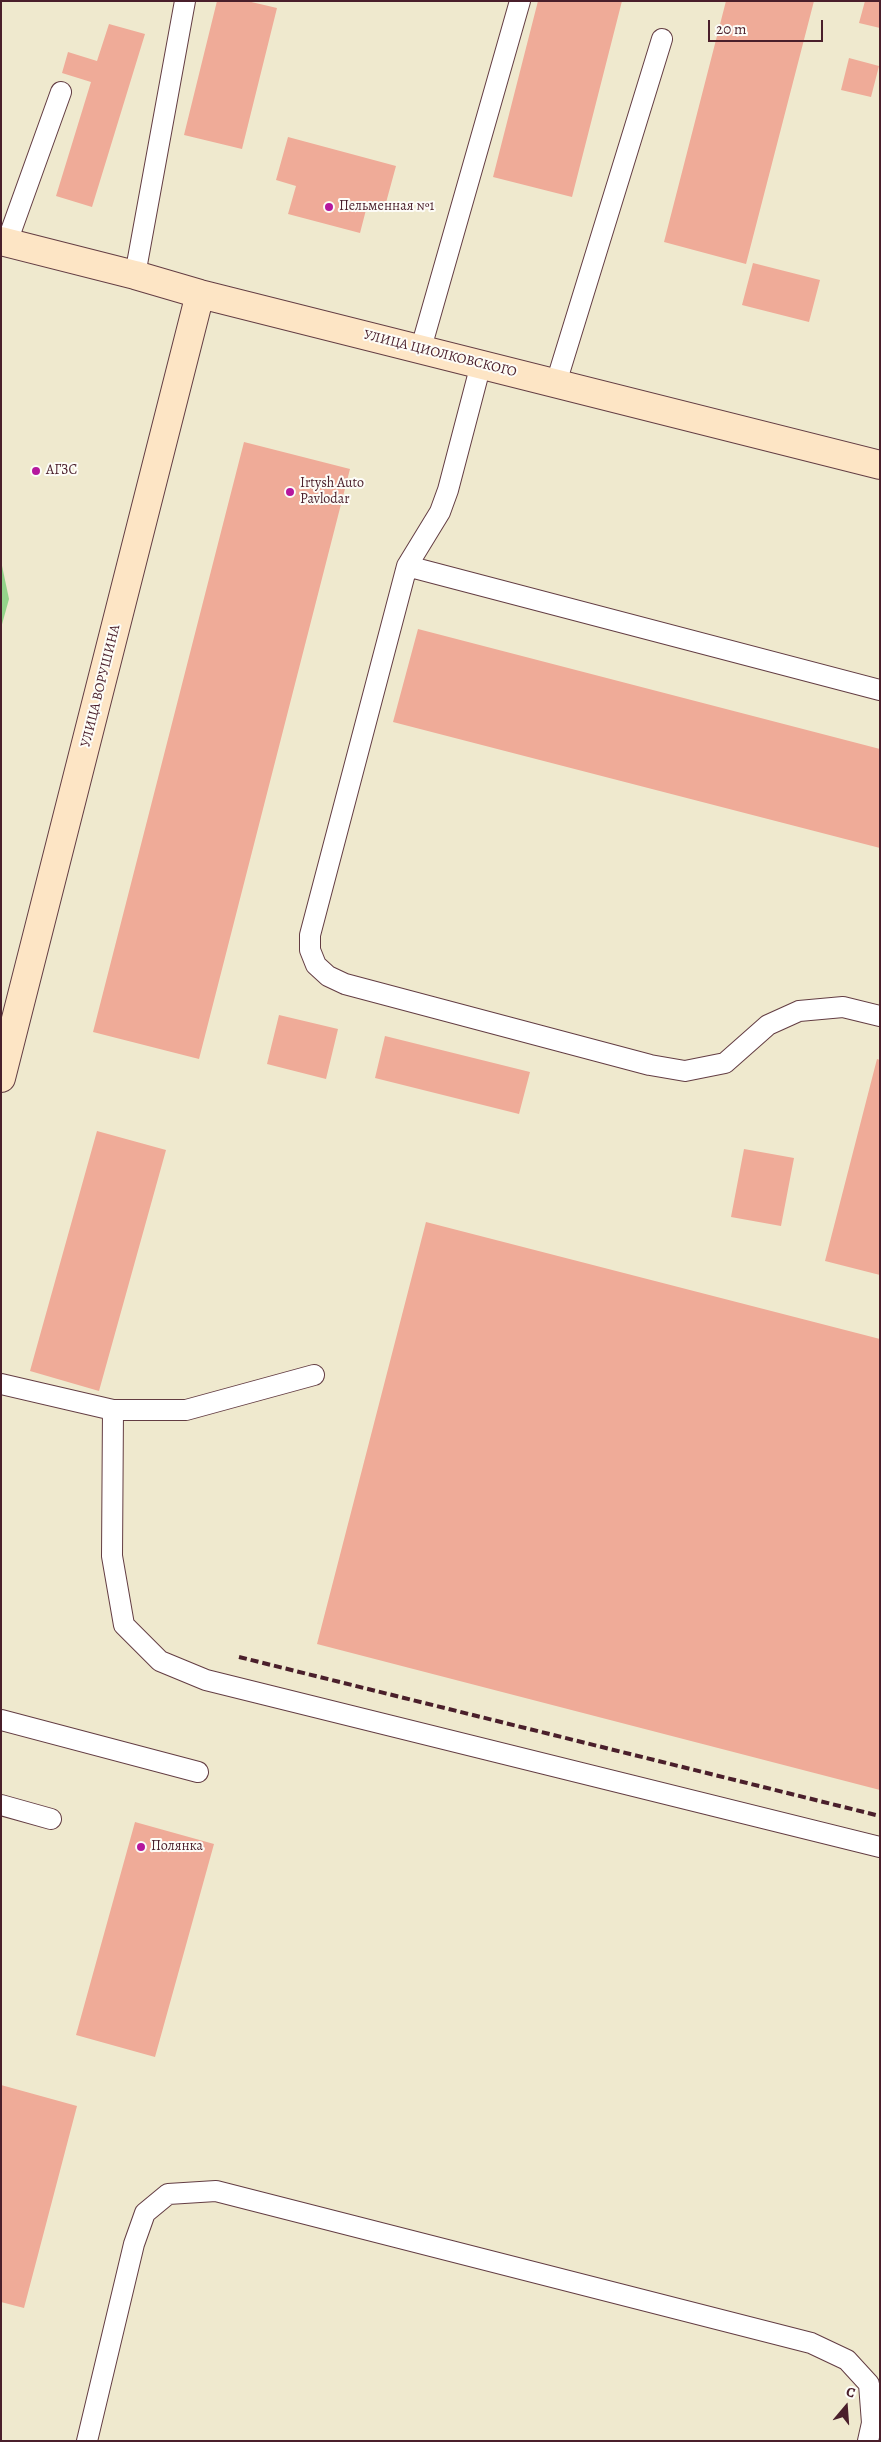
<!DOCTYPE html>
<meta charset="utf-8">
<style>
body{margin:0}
#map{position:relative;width:881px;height:2442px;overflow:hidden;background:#efe9ce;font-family:Alegreya,serif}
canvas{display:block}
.frame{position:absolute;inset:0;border:2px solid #4a1f2b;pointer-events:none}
.north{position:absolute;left:821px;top:2382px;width:50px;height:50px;-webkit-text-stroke:4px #fdfcf7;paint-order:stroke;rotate:18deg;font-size:14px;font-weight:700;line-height:20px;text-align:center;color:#4a1f2b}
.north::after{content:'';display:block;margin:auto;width:18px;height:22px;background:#4a1f2b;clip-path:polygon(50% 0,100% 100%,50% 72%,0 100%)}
.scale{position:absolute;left:708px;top:20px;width:115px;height:22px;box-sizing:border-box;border:2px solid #4a1f2b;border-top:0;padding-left:6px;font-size:15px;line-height:18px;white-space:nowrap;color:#4a1f2b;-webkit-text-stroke:4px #fdfcf7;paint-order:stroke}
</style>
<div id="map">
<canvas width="881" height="2442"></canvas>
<div class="frame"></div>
<div class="north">С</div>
<div class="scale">20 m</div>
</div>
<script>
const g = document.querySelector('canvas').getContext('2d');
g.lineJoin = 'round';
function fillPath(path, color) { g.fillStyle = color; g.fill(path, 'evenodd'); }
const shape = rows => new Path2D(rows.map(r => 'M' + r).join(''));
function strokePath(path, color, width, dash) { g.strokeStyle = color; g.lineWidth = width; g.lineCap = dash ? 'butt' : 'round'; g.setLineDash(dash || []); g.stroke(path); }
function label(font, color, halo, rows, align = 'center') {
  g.font = font + ' Alegreya,serif'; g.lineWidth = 4; g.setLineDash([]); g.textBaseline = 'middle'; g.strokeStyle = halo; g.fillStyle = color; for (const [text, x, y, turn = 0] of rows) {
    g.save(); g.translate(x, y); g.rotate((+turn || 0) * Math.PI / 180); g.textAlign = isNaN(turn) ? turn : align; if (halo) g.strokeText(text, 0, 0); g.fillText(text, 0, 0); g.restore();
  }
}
fillPath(shape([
 [1,561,9,599,1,628]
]), '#94d48a');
fillPath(shape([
 [217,1,247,1,277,8,242,149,184,135],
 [538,1,622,1,572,197,493,177],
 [726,1,814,1,746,264,664,242],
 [865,1,880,1,880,28,859,23],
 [109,24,145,34,92,207,56,196,91,82,62,73,68,52,97,61],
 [849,58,879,66,871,97,841,90],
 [288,137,396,166,384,210,367,206,360,233,288,214,296,186,276,180],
 [753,263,820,280,809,322,742,305],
 [244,442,350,469,199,1059,93,1032],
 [418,629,880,749,880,848,393,722],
 [279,1015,338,1029,326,1079,267,1064],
 [385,1036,530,1072,519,1114,375,1078],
 [877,1059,880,1060,880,1275,825,1261],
 [97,1131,166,1150,99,1391,30,1371],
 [744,1149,794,1158,781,1226,731,1217],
 [426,1222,880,1339,880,1790,317,1644],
 [135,1822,214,1844,155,2057,76,2035],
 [1,2085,77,2106,24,2308,1,2302]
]), '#efab98');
const lane = shape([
 [7,242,61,92],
 [135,275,185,1],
 [421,348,520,1],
 [481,364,448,490,440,512,407,566,310,935,310,950,316,965,328,976,345,984,650,1065,685,1071,725,1063,768,1025,799,1011,843,1007,880,1016],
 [556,383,662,39],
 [407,566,880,690],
 [1,1384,113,1410,186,1410,314,1375],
 [113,1410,112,1556,124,1625,160,1661,206,1680,880,1847],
 [1,1720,198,1772],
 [1,1805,51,1819],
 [87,2441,134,2244,145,2213,168,2194,216,2191,811,2343,847,2360,869,2384,872,2423,868,2441]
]);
const secondary = shape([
 [1,241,135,275,200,294,880,465],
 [1,1078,200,294]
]);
strokePath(lane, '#633d43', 22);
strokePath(secondary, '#633d43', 30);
strokePath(lane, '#fff', 20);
strokePath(secondary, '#fde5c5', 28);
strokePath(shape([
 [239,1657,880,1816]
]), '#4a1f2b', 4, [8, 4]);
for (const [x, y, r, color] of [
 [329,207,5,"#b5179e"],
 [36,471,5,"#b5179e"],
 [290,492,5,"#b5179e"],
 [141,1847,5,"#b5179e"]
]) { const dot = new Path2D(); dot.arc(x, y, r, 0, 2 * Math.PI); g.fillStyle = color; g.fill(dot); strokePath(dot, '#fdfcf7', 2); }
label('14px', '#4a1f2b', '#fdfcf7', [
 ["Пельменная №1",339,207],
 ["АГЗС",46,471],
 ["Irtysh Auto",300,484],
 ["Pavlodar",300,500],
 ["Полянка",151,1847]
], 'left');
label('14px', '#4a1f2b', '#fdfcf7', [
 ["УЛИЦА ЦИОЛКОВСКОГО",440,354,14],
 ["УЛИЦА ВОРУШИНА",101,686,-76]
]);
</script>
